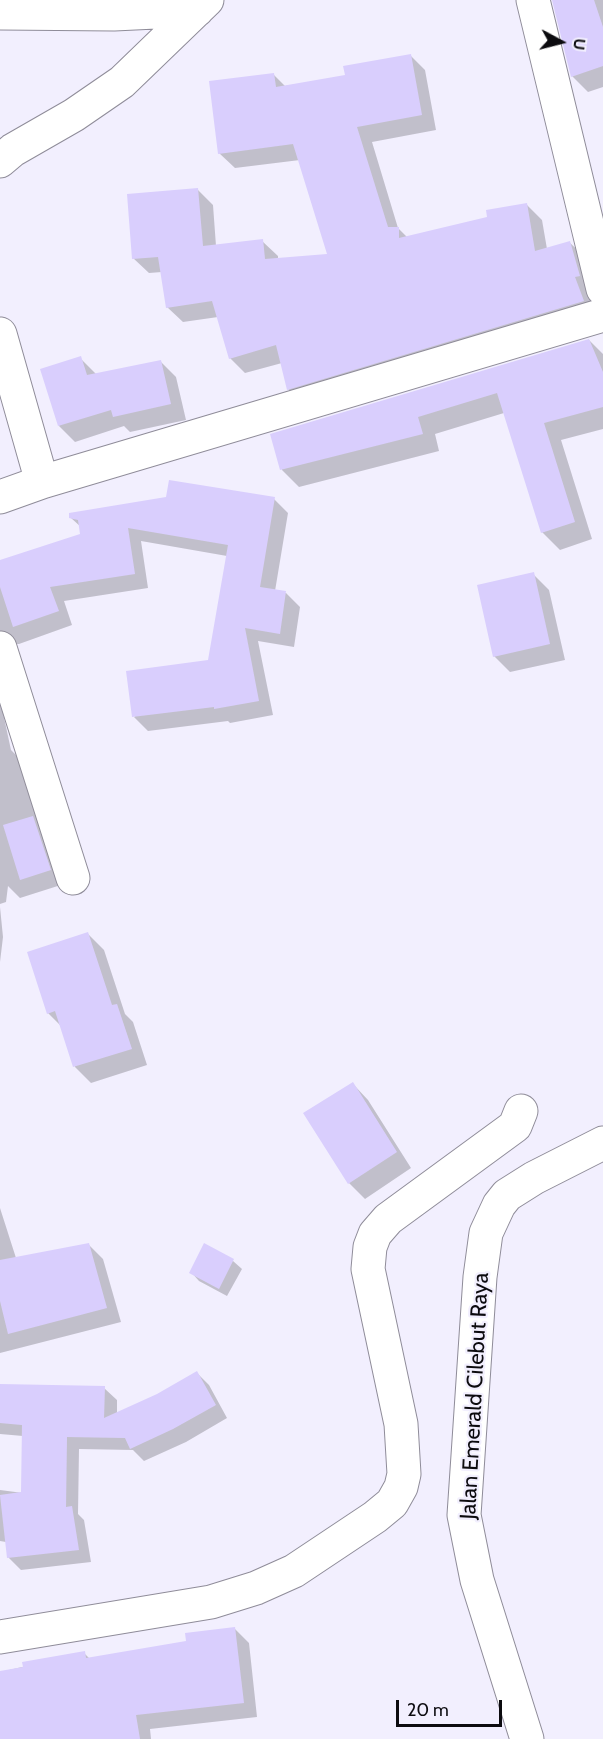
<!DOCTYPE html>
<style>
body{margin:0}
#map{position:relative;width:603px;height:1739px;overflow:hidden;background:#f2effe;font-family:Cabin,sans-serif}
canvas{display:block}
.north{position:absolute;left:531px;top:12px;width:60px;height:60px;-webkit-text-stroke:4px #f2effe;paint-order:stroke;rotate:97deg;font-size:16px;font-weight:700;line-height:24px;text-align:center;color:#0c0b0f}
.north::after{content:'';display:block;margin:auto;width:21px;height:27px;background:#0c0b0f;clip-path:polygon(50% 0,100% 100%,50% 72%,0 100%)}
.scale{position:absolute;left:396px;top:1700px;width:106px;height:27px;box-sizing:border-box;border:3px solid #0c0b0f;border-top:0;padding-left:8px;font-size:18px;line-height:21px;white-space:nowrap;color:#0c0b0f;-webkit-text-stroke:4px #f2effe;paint-order:stroke}
</style>
<div id="map">
<canvas width="603" height="1739"></canvas>
<div class="north">U</div>
<div class="scale">20 m</div>
</div>
<script>
const g = document.querySelector('canvas').getContext('2d');
g.lineJoin = 'round';
function fillPath(path, color) { g.fillStyle = color; g.fill(path, 'evenodd'); }
const shape = rows => new Path2D(rows.map(r => 'M' + r).join(''));
function strokePath(path, color, width, dash) { g.strokeStyle = color; g.lineWidth = width; g.lineCap = dash ? 'butt' : 'round'; g.setLineDash(dash || []); g.stroke(path); }
function label(font, color, halo, rows, align = 'center') {
  g.font = font + ' Cabin,sans-serif'; g.lineWidth = 4.5; g.setLineDash([]); g.textBaseline = 'middle'; g.strokeStyle = halo; g.fillStyle = color; for (const [text, x, y, turn = 0] of rows) {
    g.save(); g.translate(x, y); g.rotate((+turn || 0) * Math.PI / 180); g.textAlign = isNaN(turn) ? turn : align; if (halo) g.strokeText(text, 0, 0); g.fillText(text, 0, 0); g.restore();
  }
}
fillPath(shape([
 [554,0,603,0,603,87,588,92,572,76],
 [410,55,425,70,436,130,372,142,398,228,407,237,489,218,527,205,542,220,547,249,569,242,585,257,598,316,303,404,288,389,282,363,245,373,230,358,218,317,183,322,167,307,162,272,149,273,133,258,198,190,213,205,216,246,262,241,278,256,278,260,329,255,300,160,235,168,219,153,273,74,285,86,346,76],
 [589,340,603,354,603,429,561,440,592,539,560,550,542,532,504,413,435,434,439,451,299,487,282,470,272,435],
 [80,358,97,375,160,361,176,377,186,420,130,432,124,426,75,442,59,426],
 [274,499,288,513,275,591,286,593,300,607,294,647,258,641,273,715,230,723,228,721,148,731,134,717,210,661,227,556,141,541,148,588,64,601,72,625,19,644,9,644,0,649,0,562,82,535,81,527,71,518],
 [533,574,549,590,565,660,510,672,494,656],
 [0,699,11,750,22,761,64,884,20,898,8,886,6,902,0,904],
 [0,907,3,937,0,962],
 [88,934,104,950,125,1014,133,1022,147,1065,91,1083,75,1067,61,1026,48,1013],
 [353,1084,368,1100,411,1168,365,1199,349,1183],
 [0,1208,16,1258,89,1245,103,1259,121,1322,0,1353],
 [205,1245,233,1261,242,1269,227,1296,199,1281,191,1272],
 [197,1373,209,1385,227,1418,186,1442,144,1461,133,1450,79,1449,78,1514,84,1520,91,1562,21,1570,8,1557,6,1542,0,1541,0,1490,23,1493,23,1436,0,1434,0,1385,104,1388,117,1400,117,1414,158,1395],
 [235,1629,249,1643,257,1717,150,1729,151,1739,0,1739,0,1672,84,1653,90,1659,188,1642]
]), '#0003');
fillPath(shape([
 [552,0,594,0,603,27,603,66,571,77],
 [411,54,422,115,357,127,388,227,399,227,399,238,487,217,486,210,527,203,535,251,570,241,580,276,575,277,584,301,287,390,276,345,229,359,212,301,166,308,158,257,132,259,127,194,198,188,203,246,263,239,265,259,327,254,293,144,218,154,209,81,274,73,276,87,345,75,343,66],
 [589,339,603,372,603,407,544,423,575,522,541,533,497,393,418,417,423,434,280,470,270,434],
 [81,356,87,375,161,360,171,404,113,417,111,410,58,426,40,369],
 [169,480,275,497,260,587,286,591,280,634,245,628,259,701,214,709,214,707,132,717,126,671,208,660,228,545,128,528,135,574,50,587,59,611,13,627,0,587,0,560,80,534,78,520,69,518,69,513,166,497],
 [534,572,550,644,493,657,477,585],
 [33,816,51,870,20,880,3,825],
 [88,932,112,1005,117,1004,132,1049,73,1067,55,1011,47,1014,27,952],
 [353,1082,397,1152,348,1184,303,1113],
 [89,1243,107,1308,8,1334,0,1301,0,1260],
 [204,1243,234,1259,219,1289,189,1273],
 [197,1371,216,1405,173,1429,130,1449,125,1438,67,1437,66,1507,72,1506,79,1550,7,1558,0,1495,21,1492,22,1425,0,1423,0,1384,105,1386,104,1418,157,1394],
 [235,1627,244,1703,136,1715,140,1739,0,1739,0,1671,23,1667,22,1662,85,1651,86,1658,186,1641,185,1633]
]), '#d9cefd');
const street = shape([
 [533,0,603,289],
 [0,13,114,14,197,10],
 [0,161,13,150,74,115,122,82,207,0],
 [0,334,42,482],
 [0,497,42,482,603,315],
 [0,648,73,878],
 [0,1637,211,1602,256,1588,294,1571,375,1517,392,1503,401,1487,404,1474,401,1424,368,1269,370,1247,375,1234,388,1219,515,1126,521,1111],
 [527,1739,477,1580,464,1515,480,1277,486,1233,499,1205,507,1195,534,1178,603,1143]
]);
strokePath(street, '#8f8c99', 35);
strokePath(street, '#fff', 33);
label('22px', '#0c0b0f', '#f2effe', [
 ["Jalan Emerald Cilebut Raya",475,1396,-87]
]);
</script>
